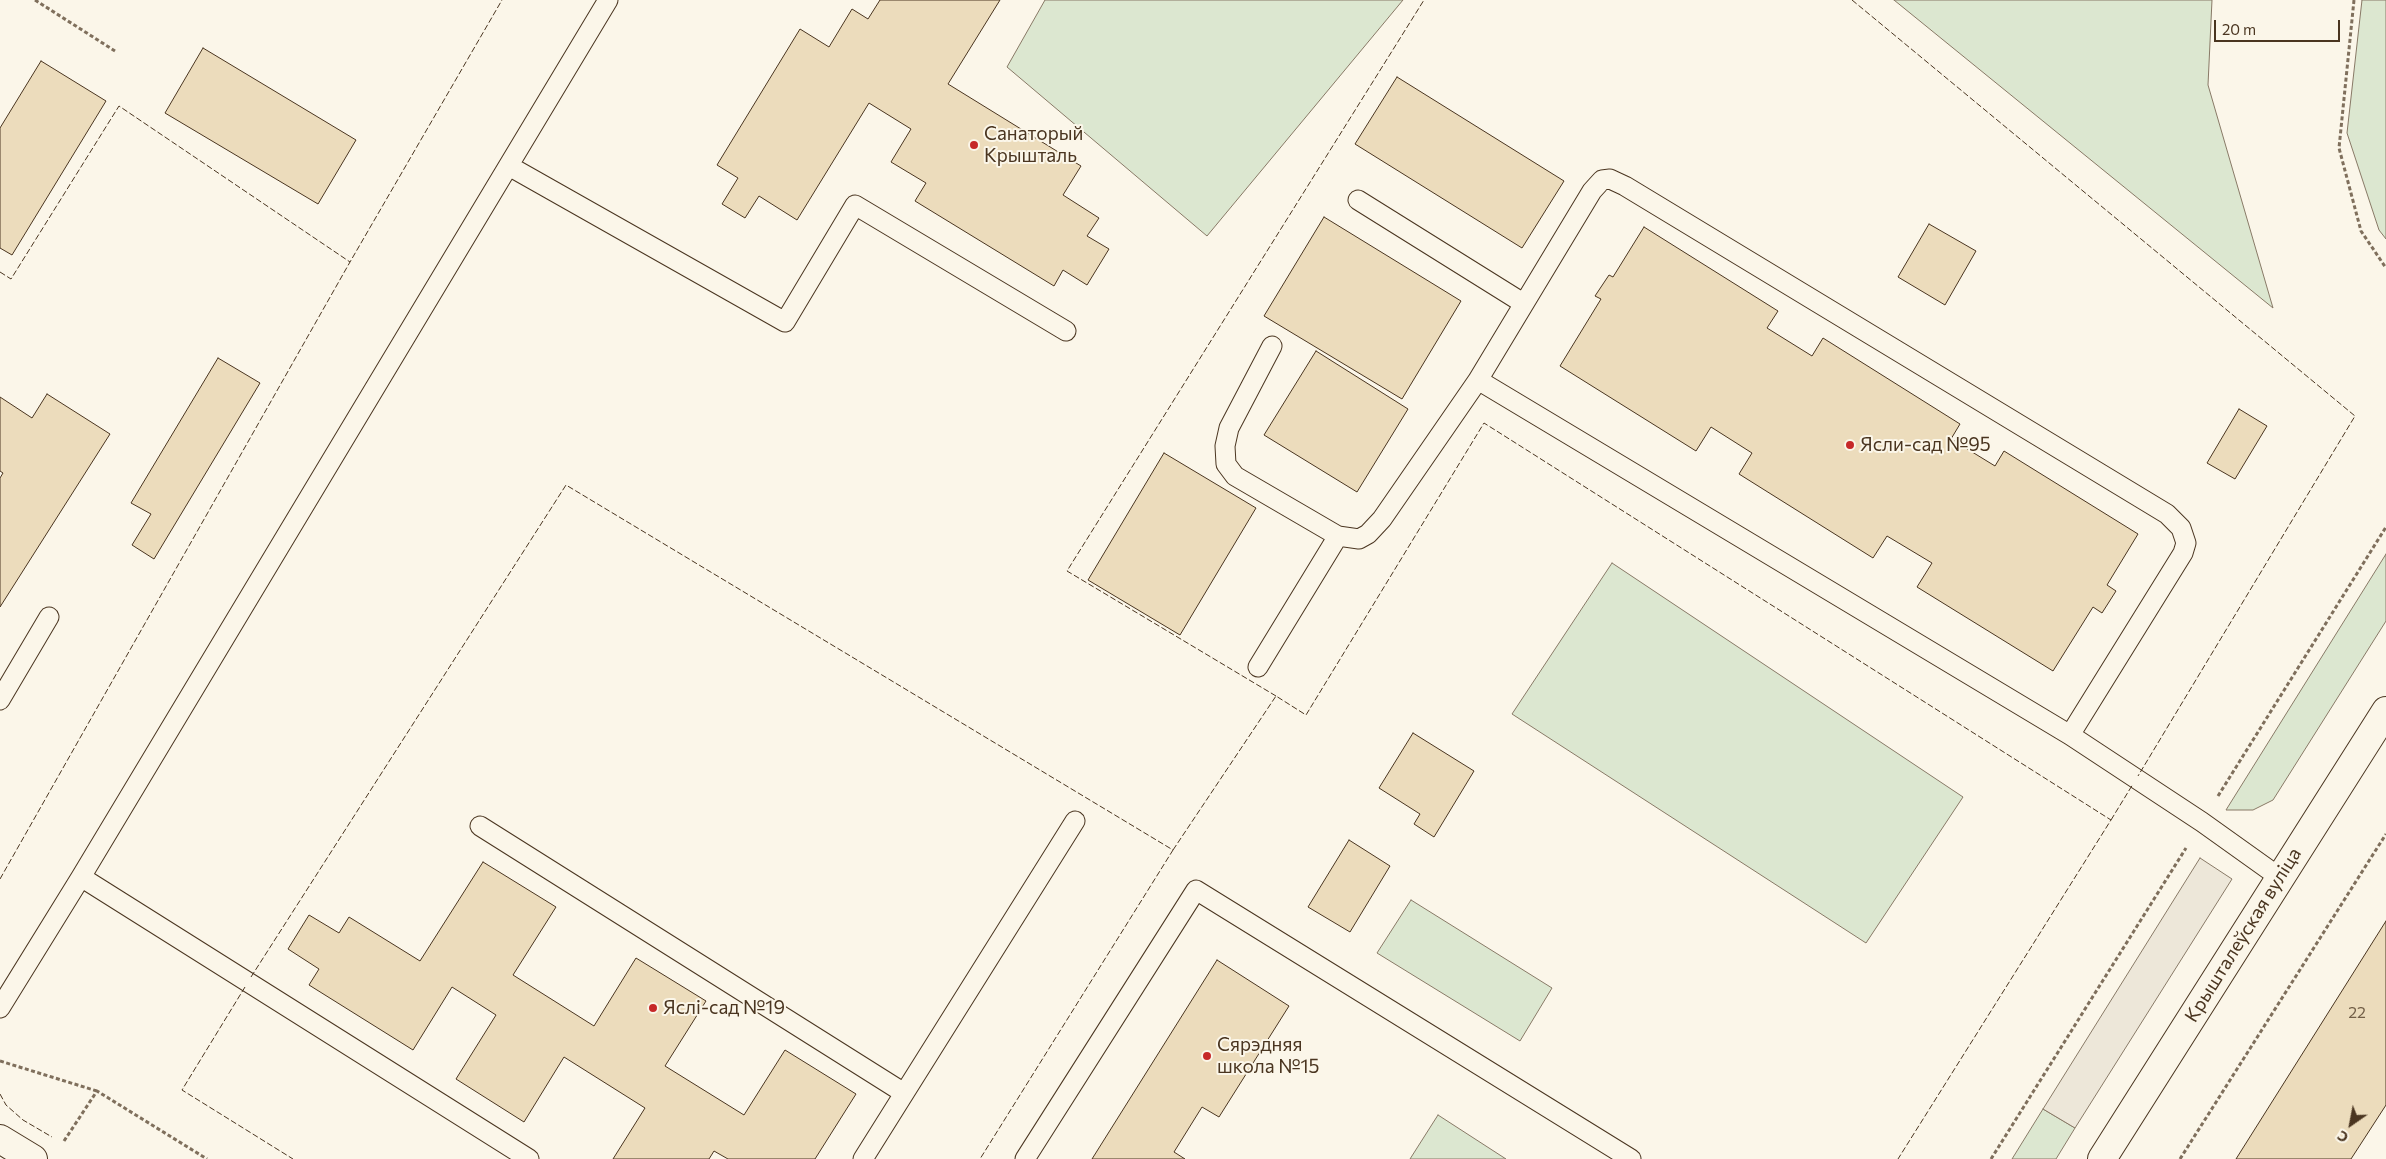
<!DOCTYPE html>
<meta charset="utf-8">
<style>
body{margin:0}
#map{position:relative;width:2386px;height:1159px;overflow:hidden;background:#fbf6e9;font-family:Commissioner,sans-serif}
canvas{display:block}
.north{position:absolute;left:2326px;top:1099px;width:50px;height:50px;-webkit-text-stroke:4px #fbf6e9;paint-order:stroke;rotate:213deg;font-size:14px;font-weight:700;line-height:20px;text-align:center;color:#4a3520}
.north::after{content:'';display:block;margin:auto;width:18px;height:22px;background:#4a3520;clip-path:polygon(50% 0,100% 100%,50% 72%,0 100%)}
.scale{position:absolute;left:2214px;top:20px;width:126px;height:22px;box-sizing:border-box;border:2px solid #4a3520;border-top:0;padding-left:6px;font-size:15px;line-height:18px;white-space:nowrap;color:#4a3520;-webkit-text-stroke:4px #fbf6e9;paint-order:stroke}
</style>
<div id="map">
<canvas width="2386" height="1159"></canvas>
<div class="north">С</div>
<div class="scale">20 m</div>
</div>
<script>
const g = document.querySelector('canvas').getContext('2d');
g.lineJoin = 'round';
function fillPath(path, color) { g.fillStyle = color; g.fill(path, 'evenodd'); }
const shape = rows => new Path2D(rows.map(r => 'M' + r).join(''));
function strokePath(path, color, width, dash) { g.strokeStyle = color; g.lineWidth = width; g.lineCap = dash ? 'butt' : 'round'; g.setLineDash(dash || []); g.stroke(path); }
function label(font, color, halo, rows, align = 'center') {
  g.font = font + ' Commissioner,sans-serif'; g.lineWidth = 4; g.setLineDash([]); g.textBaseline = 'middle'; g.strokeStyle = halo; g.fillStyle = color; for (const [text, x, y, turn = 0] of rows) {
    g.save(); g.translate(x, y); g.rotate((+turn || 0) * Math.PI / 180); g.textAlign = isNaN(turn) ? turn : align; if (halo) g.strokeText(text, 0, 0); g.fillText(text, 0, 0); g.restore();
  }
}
const green = shape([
 [1045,0,1403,0,1207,236,1007,67,1045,0],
 [1894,0,2212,0,2208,85,2273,308,1894,0],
 [2362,0,2386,0,2386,239,2379,230,2347,133,2362,0],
 [2386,554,2386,621,2273,800,2253,810,2226,810,2386,554],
 [1612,563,1963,797,1866,943,1512,714,1612,563],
 [1411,900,1552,988,1520,1041,1377,953,1411,900],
 [2043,1109,2075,1128,2056,1159,2012,1159,2043,1109],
 [1438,1115,1506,1159,1410,1159,1438,1115]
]);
fillPath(green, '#dce7d0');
strokePath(green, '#887966', 1);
const parking = shape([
 [2200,858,2232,879,2075,1128,2043,1109,2200,858]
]);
fillPath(parking, '#ede7d9');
strokePath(parking, '#887966', 1);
const building = shape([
 [880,0,1000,0,948,84,1081,166,1063,195,1099,218,1087,236,1109,249,1087,285,1063,270,1054,286,915,201,926,183,891,162,911,129,869,103,797,220,759,196,745,218,722,204,738,178,717,165,800,29,829,47,852,9,868,19,880,0],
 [203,48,356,140,318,204,165,113,203,48],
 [41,61,106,101,12,255,0,248,0,128,41,61],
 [1397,77,1564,181,1522,248,1355,144,1397,77],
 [1324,217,1461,301,1402,399,1264,316,1324,217],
 [1929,224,1976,251,1945,305,1898,277,1929,224],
 [1644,227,1778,311,1767,328,1812,356,1823,338,1960,424,1951,439,1995,466,2004,451,2138,534,2107,585,2116,591,2102,613,2093,607,2053,671,1917,587,1932,563,1887,536,1873,558,1739,474,1752,453,1711,427,1696,451,1560,366,1601,299,1595,296,1609,275,1613,277,1644,227],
 [1316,351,1408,409,1357,492,1264,435,1316,351],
 [218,358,260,383,154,559,132,545,151,514,131,503,218,358],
 [47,394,110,434,0,607,0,478,3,473,0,471,0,397,32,418,47,394],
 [2239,409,2267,426,2235,479,2207,463,2239,409],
 [1164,453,1256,508,1180,635,1088,580,1164,453],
 [1413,733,1474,771,1434,837,1414,824,1420,814,1379,788,1413,733],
 [1349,840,1390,866,1350,932,1308,907,1349,840],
 [483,862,556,907,513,975,594,1026,636,958,706,1001,665,1066,744,1115,785,1050,856,1094,815,1159,728,1159,714,1151,709,1159,613,1159,645,1108,564,1057,524,1122,456,1079,496,1015,452,987,413,1050,309,985,319,969,288,949,309,915,339,933,349,917,420,961,483,862],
 [2386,921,2386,1105,2351,1159,2236,1159,2386,921],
 [1217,960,1289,1006,1219,1117,1202,1107,1174,1152,1185,1159,1092,1159,1217,960]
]);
fillPath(building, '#ecdcbc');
strokePath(building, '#4a3520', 1);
const service = shape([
 [509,166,785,322,855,205,1066,331],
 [1358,200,1523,303],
 [1272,346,1229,428,1225,446,1226,464,1235,476,1338,536,1359,539,1368,534,1382,519,1478,380],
 [1258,667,1338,536],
 [0,700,49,617],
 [2070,735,2183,553,2186,543,2181,528,2167,514,1625,186,1610,179,1602,180,1592,191,1478,380,2070,735,2202,822,2279,877],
 [480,826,904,1093],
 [81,877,529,1159],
 [0,1008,81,877,608,0],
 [863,1159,1075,821],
 [1025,1159,1196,890,1631,1159]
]);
const minor = shape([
 [2102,1159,2386,711]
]);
const secondary = shape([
 [0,1139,33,1159]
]);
strokePath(service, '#4a3520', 21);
strokePath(minor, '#4a3520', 30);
strokePath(secondary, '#4a3520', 30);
strokePath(shape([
 [35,0,115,51],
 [2354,0,2339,148,2361,231,2386,268],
 [2218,796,2386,527],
 [0,1061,97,1091],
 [64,1141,97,1091,207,1159],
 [1991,1159,2186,848],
 [2180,1159,2386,834]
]), '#7f6f5c', 3, [4, 2.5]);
strokePath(service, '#fbf6e9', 19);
strokePath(minor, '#fbf6e9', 28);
strokePath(secondary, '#fbf6e9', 28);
strokePath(shape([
 [1852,0,2355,416,2138,776],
 [0,272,11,279,119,106,350,262],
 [1276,696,1067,571,1424,0],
 [2111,820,2133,784],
 [1173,850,1276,696,1306,715,1484,423,2111,820,1898,1159],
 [0,879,350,262,502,0],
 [251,977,566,485,1173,850,980,1159],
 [245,987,182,1090,293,1159],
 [0,1094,6,1105,23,1120,52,1137]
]), '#4a3520', 1, [6, 2.5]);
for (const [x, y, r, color] of [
 [974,145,5,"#c62828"],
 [1850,445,5,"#c62828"],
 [653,1008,5,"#c62828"],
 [1207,1056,5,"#c62828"]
]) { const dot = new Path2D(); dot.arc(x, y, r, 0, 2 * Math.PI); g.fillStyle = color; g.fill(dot); strokePath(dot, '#fbf6e9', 2); }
label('16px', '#725f47', null, [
 ["22",2357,1013]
]);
label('19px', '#4a3520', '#fbf6e9', [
 ["Санаторый",984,134],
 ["Крышталь",984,156],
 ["Ясли-сад №95",1860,445],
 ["Яслі-сад №19",663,1008],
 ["Сярэдняя",1217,1045],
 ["школа №15",1217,1067]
], 'left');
label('19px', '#4a3520', '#fbf6e9', [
 ["Крышталеўская вуліца",2243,935,-58]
]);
</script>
